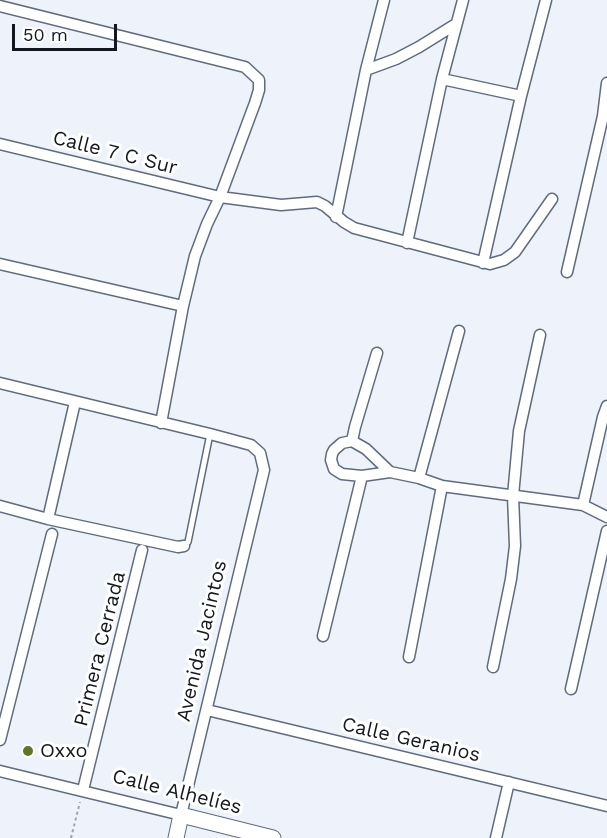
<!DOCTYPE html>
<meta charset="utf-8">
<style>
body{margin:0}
#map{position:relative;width:607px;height:838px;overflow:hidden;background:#edf2fb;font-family:"Work Sans",sans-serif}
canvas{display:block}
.scale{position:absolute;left:12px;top:24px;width:105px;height:27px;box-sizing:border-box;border:3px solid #13171f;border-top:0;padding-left:8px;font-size:18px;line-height:21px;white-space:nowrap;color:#13171f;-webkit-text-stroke:4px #fff;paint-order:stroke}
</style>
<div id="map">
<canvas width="607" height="838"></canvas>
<div class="scale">50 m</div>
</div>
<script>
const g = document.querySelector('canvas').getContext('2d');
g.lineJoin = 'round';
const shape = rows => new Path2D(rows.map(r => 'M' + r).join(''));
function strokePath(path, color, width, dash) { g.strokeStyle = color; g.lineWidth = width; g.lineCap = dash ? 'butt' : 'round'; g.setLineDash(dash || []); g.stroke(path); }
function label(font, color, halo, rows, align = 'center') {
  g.font = font + ' "Work Sans",sans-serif'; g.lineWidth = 6; g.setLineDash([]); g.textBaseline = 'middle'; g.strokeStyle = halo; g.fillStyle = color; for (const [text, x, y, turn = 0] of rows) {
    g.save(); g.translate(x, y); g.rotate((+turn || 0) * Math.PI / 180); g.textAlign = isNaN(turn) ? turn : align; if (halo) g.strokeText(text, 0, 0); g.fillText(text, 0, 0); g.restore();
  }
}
const lane = shape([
 [184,546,188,542,210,434]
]);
const street = shape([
 [0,6,245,67,259,80,259,90,255,103,220,197,207,224,195,256,183,306,161,423],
 [366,70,396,59,419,47,456,24],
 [442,79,521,96],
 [0,144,220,197,281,205,317,202,325,206,344,222,354,228,490,264,504,260,515,252,552,199],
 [336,217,366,70,384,0],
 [407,243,442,79,463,0],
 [483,263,521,96,546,0],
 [0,264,183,306],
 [567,272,603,116,607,83],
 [0,383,210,434,251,445,260,453,264,470,181,815,0,771],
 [352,441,355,427,377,353],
 [390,472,366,449,352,441,342,443,334,450,332,454,331,460,334,469,342,474,362,476,390,472,419,478,442,486,583,505,607,517],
 [419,478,459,331],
 [583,505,603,417,607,406],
 [0,506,48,519,178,547,184,546],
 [48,519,75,402],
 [323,636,362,476],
 [409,657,442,486],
 [493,667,511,579,515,546,513,496,519,431,540,335],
 [571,689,607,531],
 [207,710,607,806],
 [0,740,52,534],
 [83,790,142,550],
 [496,838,509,782]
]);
const secondary = shape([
 [176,838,181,815,273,838]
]);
strokePath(lane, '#606b7e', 8);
strokePath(street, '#606b7e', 13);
strokePath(secondary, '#606b7e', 17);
strokePath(shape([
 [71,838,80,802]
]), '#a0a4ad', 2, [3, 3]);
strokePath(lane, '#fff', 5);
strokePath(street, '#fff', 10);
strokePath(secondary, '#fff', 15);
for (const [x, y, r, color] of [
 [28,751,6,"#5f7628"]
]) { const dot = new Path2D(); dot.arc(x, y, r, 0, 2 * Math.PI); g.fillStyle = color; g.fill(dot); strokePath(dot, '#fff', 2); }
label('20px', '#13171f', '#fff', [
 ["Calle 7 C Sur",115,153,14],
 ["Avenida Jacintos",202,641,-77],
 ["Primera Cerrada",100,649,-76],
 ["Calle Geranios",411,740,13],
 ["Calle Alhelíes",177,792,14]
]);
label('20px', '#13171f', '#fff', [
 ["Oxxo",40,751]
], 'left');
</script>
